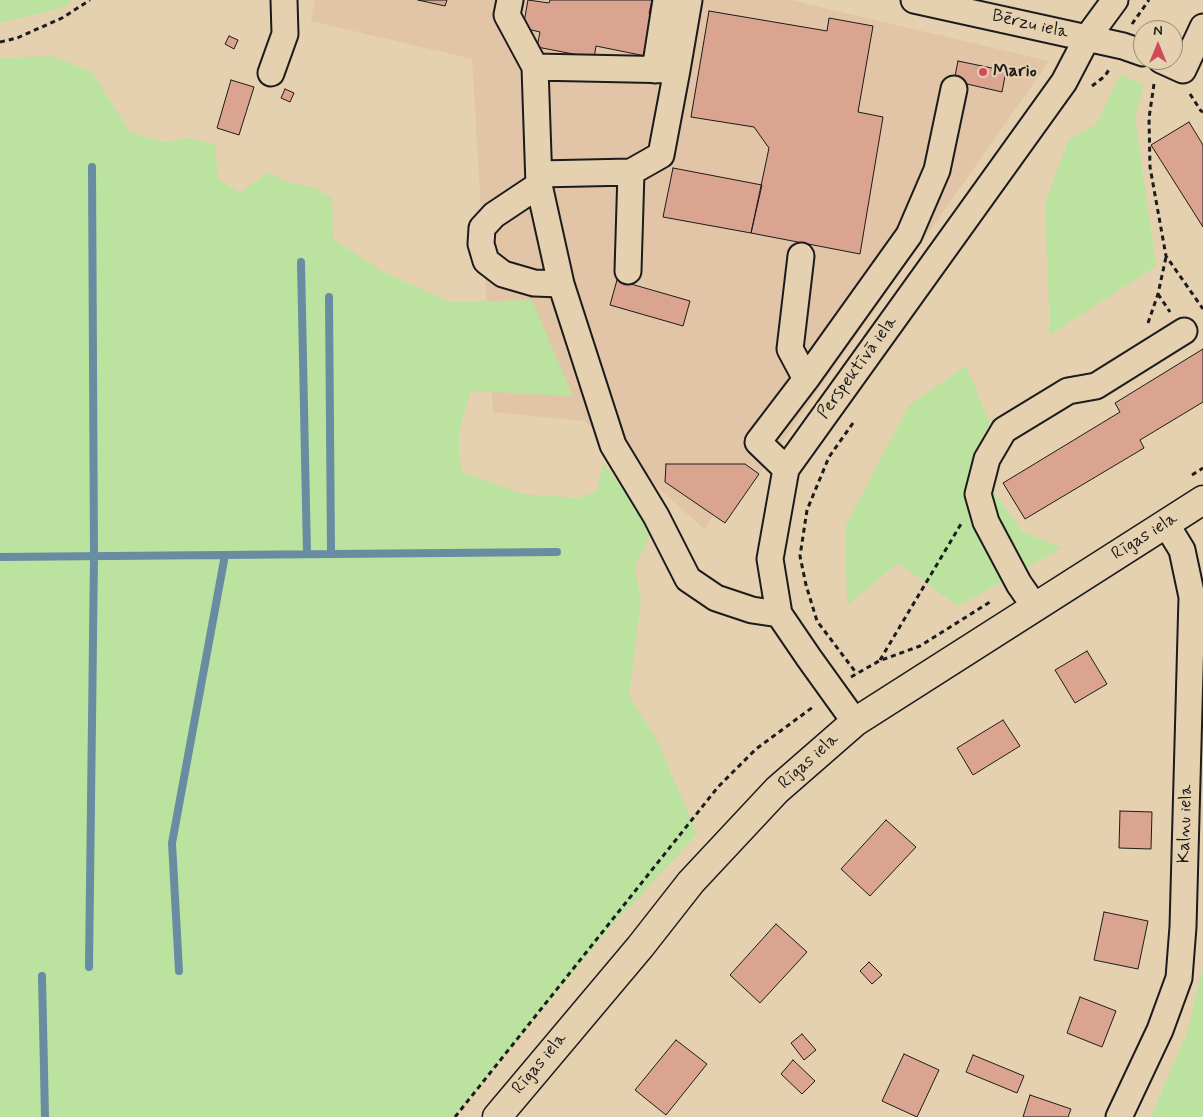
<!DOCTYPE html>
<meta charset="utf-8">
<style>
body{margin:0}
#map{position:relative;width:1203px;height:1117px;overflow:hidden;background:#e5d1af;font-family:Mynerve,sans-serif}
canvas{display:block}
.north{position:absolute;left:1133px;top:20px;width:50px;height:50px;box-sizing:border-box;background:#e5d1af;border:1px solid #958974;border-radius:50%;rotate:0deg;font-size:14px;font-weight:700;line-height:20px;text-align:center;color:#1c1c1c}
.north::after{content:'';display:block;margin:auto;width:18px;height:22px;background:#d1495b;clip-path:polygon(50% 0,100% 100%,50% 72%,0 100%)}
</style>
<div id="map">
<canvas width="1203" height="1117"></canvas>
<div class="north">N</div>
</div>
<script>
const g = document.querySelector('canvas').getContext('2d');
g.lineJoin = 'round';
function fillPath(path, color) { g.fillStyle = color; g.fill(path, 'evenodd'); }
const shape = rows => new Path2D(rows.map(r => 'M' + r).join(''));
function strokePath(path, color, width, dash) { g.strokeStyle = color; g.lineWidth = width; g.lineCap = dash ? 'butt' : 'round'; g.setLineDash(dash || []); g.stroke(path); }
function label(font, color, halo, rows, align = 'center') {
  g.font = font + ' Mynerve,sans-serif'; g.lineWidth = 4.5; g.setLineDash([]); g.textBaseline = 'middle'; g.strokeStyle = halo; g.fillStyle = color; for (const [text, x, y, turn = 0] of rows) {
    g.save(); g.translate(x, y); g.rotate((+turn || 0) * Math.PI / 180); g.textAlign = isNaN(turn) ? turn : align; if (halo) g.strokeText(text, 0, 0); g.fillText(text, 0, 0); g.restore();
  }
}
fillPath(shape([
 [315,0,790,0,1049,61,725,523,714,515,704,529,584,421,493,412,472,59,311,21]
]), '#e2c4a6');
fillPath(shape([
 [0,0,71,0,66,7,0,23],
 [51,56,92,72,130,132,163,142,189,138,215,144,218,179,240,193,268,172,287,182,316,188,332,198,333,239,382,271,450,302,532,300,573,396,471,391,459,431,459,453,462,472,522,494,579,498,597,491,603,463,653,528,635,567,641,601,629,696,657,740,697,834,628,909,625,910,454,1117,0,1117,0,58],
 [1120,75,1144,84,1135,117,1156,266,1050,335,1045,203,1069,139,1097,124],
 [966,366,990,423,971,459,1022,531,1062,548,958,606,898,563,847,605,845,527,909,405],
 [1203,966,1203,1117,1151,1117,1188,1030]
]), '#bbe39f');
strokePath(shape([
 [301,262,307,554],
 [329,297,331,554],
 [0,557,557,552],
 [89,967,94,556,92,167],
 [179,971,172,843,225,555],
 [42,976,45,1117]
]), '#688ca2', 8);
const building = shape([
 [418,0,447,0,445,6,418,0],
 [528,0,549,3,550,0,652,0,649,14,658,15,650,57,596,46,594,58,537,47,540,32,523,28,528,0],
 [709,11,827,31,829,18,873,26,858,112,883,117,860,254,751,233,769,148,754,127,691,117,709,11],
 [229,36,238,40,234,49,225,44,229,36],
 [958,61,1006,71,1002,92,954,81,958,61],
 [231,80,254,87,239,135,217,128,231,80],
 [285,89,294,93,290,102,281,98,285,89],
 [1189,122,1203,145,1203,227,1151,145,1189,122],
 [673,168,762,185,751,233,663,217,673,168],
 [617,280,690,301,683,326,610,305,617,280],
 [1203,349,1203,402,1140,440,1144,448,1025,519,1003,483,1120,412,1115,403,1203,349],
 [666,464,745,464,759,474,725,523,665,482,666,464],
 [1087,651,1107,684,1075,703,1055,670,1087,651],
 [1003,720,1020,746,973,775,957,748,1003,720],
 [1120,811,1152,812,1151,849,1119,848,1120,811],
 [886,820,916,847,870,896,841,869,886,820],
 [1104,912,1148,921,1138,969,1094,960,1104,912],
 [776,924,807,952,760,1003,730,975,776,924],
 [869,962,882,975,872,984,860,971,869,962],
 [1080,997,1116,1011,1102,1047,1067,1033,1080,997],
 [802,1034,816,1050,804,1060,791,1043,802,1034],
 [676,1040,707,1064,666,1115,635,1090,676,1040],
 [904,1054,939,1070,917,1117,882,1101,904,1054],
 [973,1055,1024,1076,1017,1093,966,1072,973,1055],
 [793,1060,815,1081,802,1094,781,1074,793,1060],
 [1030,1095,1071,1109,1068,1117,1023,1117,1030,1095]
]);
fillPath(building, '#daa490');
strokePath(building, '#1c1c1c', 1);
const minor = shape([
 [510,0,507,15,535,67,539,185,561,284,613,445,656,516,688,579,716,598,752,610,779,614],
 [914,0,1123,46,1143,53],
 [1161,60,1183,70,1203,27],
 [535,67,677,70,689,0],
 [655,70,666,0],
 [271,73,285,34,284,0],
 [539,174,631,172,661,155,677,70],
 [539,185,494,215,482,228,481,244,486,261,503,274,534,283,561,284],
 [801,256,790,349,806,379],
 [628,271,631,172],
 [786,469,758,442,806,379,909,235,937,170,954,89],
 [1035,607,1019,584,986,522,978,494,987,459,1004,430,1068,391,1096,386,1184,331],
 [855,722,809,658,779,614,770,559,786,469,1064,82,1087,38,1115,0],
 [1119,1117,1160,1030,1179,978,1183,927,1192,597,1182,550,1166,524]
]);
const major = shape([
 [497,1117,640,947,691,882,777,790,855,722,1203,500]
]);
strokePath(minor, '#1c1c1c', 29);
strokePath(major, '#1c1c1c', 31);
strokePath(shape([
 [1132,24,1149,0],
 [0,42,17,38,62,18,90,0],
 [1154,84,1149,118,1150,167,1166,256,1203,309],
 [1092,86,1105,76,1110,68],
 [1190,94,1201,111,1203,112],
 [1158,294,1170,312],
 [1148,323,1158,294,1166,257],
 [853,423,829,457,807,510,800,556,806,585,817,621,857,674],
 [1192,475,1203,468],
 [880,660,961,524],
 [851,677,879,661,920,646,990,602],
 [455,1117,718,787,756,749,813,707]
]), '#1c1c1c', 3, [5, 4]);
strokePath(minor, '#e5d1af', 25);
strokePath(major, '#e5d1af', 28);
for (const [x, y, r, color] of [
 [983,72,5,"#d1495b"]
]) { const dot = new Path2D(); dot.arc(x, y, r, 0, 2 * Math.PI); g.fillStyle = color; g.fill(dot); strokePath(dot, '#e5d1af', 2); }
label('18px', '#1c1c1c', '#e5d1af', [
 ["Bērzu iela",1030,25,13],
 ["Perspektīvā iela",858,368,-54],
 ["Rīgas iela",1145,537,-32],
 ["Rīgas iela",809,762,-42],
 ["Kalnu iela",1186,824,-88],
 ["Rīgas iela",540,1064,-50]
]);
label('bold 18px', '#1c1c1c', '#e5d1af', [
 ["Mario",993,72]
], 'left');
</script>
